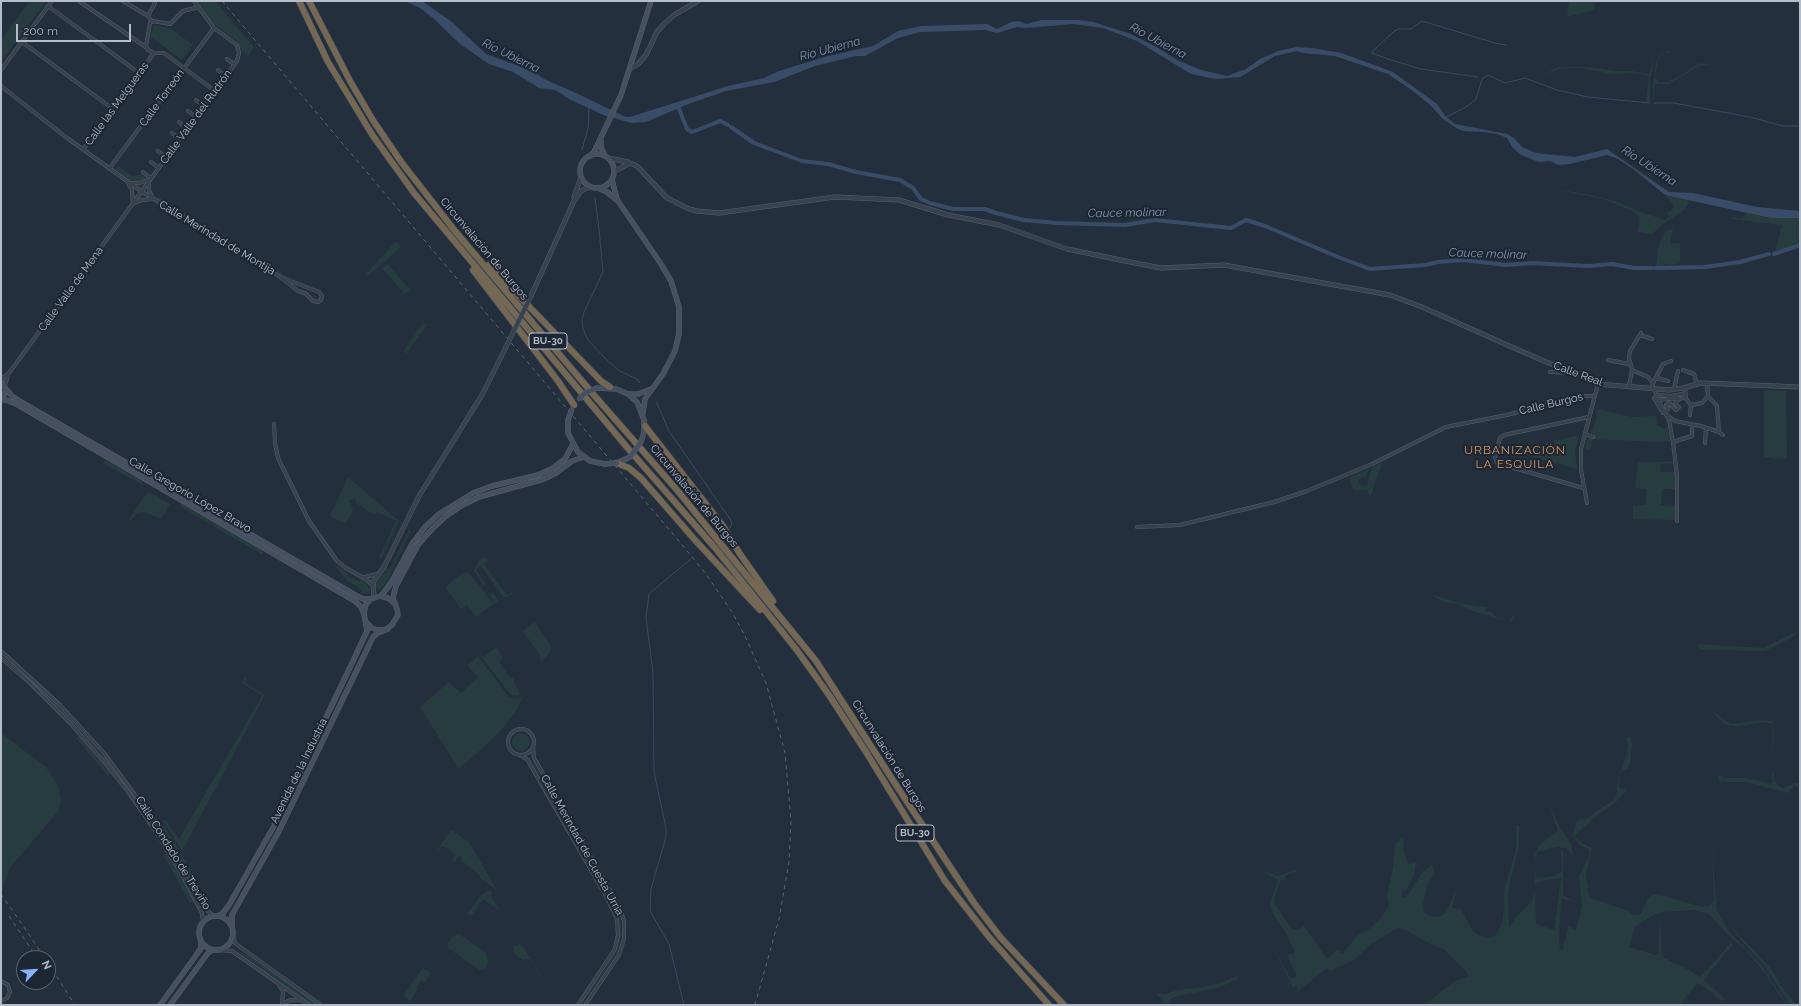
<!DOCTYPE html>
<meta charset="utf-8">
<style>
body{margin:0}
#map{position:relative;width:1801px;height:1006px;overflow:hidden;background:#242f3e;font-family:Raleway,sans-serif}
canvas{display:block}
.frame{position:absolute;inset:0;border:2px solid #b4bcc9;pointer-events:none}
.north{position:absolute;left:16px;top:950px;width:40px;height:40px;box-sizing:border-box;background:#1d2633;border:1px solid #59626f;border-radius:50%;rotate:65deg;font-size:11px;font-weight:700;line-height:16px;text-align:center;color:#b4bcc9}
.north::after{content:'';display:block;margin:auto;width:14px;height:18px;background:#8ab4f8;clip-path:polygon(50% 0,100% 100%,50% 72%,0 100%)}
.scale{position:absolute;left:16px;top:24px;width:115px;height:18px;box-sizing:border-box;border:2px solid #b4bcc9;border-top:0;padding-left:5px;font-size:12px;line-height:14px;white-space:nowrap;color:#b4bcc9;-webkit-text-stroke:3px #1d2633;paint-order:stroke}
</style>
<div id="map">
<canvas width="1801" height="1006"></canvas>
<div class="frame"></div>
<div class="north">N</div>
<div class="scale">200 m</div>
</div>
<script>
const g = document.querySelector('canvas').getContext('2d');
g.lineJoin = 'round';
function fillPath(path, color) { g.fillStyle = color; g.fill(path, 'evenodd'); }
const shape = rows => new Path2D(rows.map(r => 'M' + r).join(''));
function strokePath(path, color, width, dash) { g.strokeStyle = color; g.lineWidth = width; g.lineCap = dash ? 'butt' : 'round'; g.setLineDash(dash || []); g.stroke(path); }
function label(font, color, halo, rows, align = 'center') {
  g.font = font + ' Raleway,sans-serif'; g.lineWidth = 4; g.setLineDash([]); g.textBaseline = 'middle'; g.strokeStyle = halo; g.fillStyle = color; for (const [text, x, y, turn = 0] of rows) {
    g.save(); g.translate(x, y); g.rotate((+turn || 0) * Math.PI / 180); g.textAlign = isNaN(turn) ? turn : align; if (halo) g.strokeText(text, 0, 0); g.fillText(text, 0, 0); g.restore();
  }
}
fillPath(shape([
 [30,1,46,1,1,62,1,39],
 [197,1,215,1,254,47,248,56,242,52,237,41,213,23],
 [1569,1,1595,1,1594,10,1567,17],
 [153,25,170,28,193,45,182,60,151,37],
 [1668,51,1673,52,1662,54,1658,60,1655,77,1658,82,1668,82,1680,76,1699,63,1713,65,1726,64,1699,66,1669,84,1655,84,1653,103,1653,84,1656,63,1660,55,1663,53],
 [1654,57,1650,80,1650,102,1646,102,1649,76,1634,73,1612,74,1580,68,1558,69,1543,76,1556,68,1564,67,1590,67,1615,71,1632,71,1649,74],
 [118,166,133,176,143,174,148,178,140,182,130,180,116,170],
 [1544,187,1591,195,1618,202,1641,212,1665,220,1669,217,1667,213,1671,211,1674,206,1671,201,1664,195,1689,201,1686,208,1680,213,1667,221,1652,234,1638,232,1640,217,1632,211,1603,199],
 [158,197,283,274,308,284,282,275,157,199],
 [1747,213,1771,218,1800,218,1800,248,1775,252,1782,225,1732,219,1732,217,1742,219],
 [1673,228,1670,244,1680,243,1680,263,1673,265,1666,264,1662,266,1656,266,1659,243,1665,232],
 [396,241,401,247,368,276,366,274],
 [388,264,410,290,405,294,382,268],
 [423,324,428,324,406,354,404,351,416,331],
 [1764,390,1786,391,1787,458,1775,459,1764,457],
 [1598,409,1632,417,1656,416,1657,425,1665,429,1667,426,1671,441,1659,442,1593,439,1590,450,1584,449,1588,438,1593,439,1594,435,1590,434,1594,426],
 [1579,435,1575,452,1577,469,1513,451],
 [105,460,142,481,143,485,103,463],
 [1638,462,1674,462,1674,463,1661,464,1660,472,1675,472,1676,489,1662,489,1661,505,1675,506,1675,520,1633,519,1633,506,1646,505,1646,489,1635,488],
 [1382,463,1371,495,1369,495,1367,490,1353,490,1350,477,1369,469,1366,478,1365,476,1358,480,1360,485,1367,486,1372,467],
 [348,477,399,521,381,559,379,557,396,521,377,512,375,515,368,511,356,503,355,499,349,500,353,510,346,524,330,516],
 [148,491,170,504,162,518,159,518,144,512,138,513,131,520,129,519],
 [183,504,261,549,263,552,263,555,179,506],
 [409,529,411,532,389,577,384,585,381,589,377,590,375,585,384,573,386,573,385,571,387,568,390,569],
 [485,557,489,560,484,564,507,595,512,592,513,594,504,598,481,566,476,570,486,584,484,586,474,570,479,559],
 [334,564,348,573,347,576,360,582,361,579,365,582,370,589,369,593,360,594,362,590,346,580],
 [465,572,470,574,492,602,494,601,490,595,493,593,498,601,476,617,467,605,461,609,447,590,447,586,450,582],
 [1432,595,1463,604,1488,607,1485,610,1493,613,1494,616,1510,621,1513,615,1516,616,1511,622,1472,611,1458,604,1444,602],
 [535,622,551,646,550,652,542,662,539,657,540,655,523,631],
 [1800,630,1800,632,1785,641,1765,651,1707,650,1700,649,1695,644,1764,648,1795,632,1797,634],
 [496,647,503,657,499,662,510,678,513,678,520,695,519,695,514,696,510,694,482,658],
 [1,654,43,691,59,707,109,763,124,782,157,828,179,864,200,901,159,833,115,772,67,717],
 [478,656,508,696,515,699,523,697,516,711,499,733,466,763,458,768,420,707,449,682,461,693,478,677,467,665],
 [245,676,248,678,245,683,265,695,182,851,163,821,164,820,167,821,179,839,259,701,262,695,242,683],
 [1698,697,1711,710,1731,724,1763,720,1773,722,1774,728,1772,767,1775,782,1782,788,1796,783,1800,783,1800,787,1794,786,1788,793,1746,782,1719,782,1718,775,1724,778,1746,778,1772,784,1773,724,1770,723,1759,723,1738,726,1725,725],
 '512 742a9 9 0 1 1 18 0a9 9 0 1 1-18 0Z',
 [1,733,46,767,59,787,61,801,59,810,9,869,1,896],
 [78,737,80,737,110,772,109,777,76,738],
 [1627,737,1630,737,1632,743,1630,763,1628,768,1622,771,1620,776,1618,787,1626,790,1625,791,1616,802,1599,814,1574,836,1581,843,1592,848,1586,876,1589,895,1591,898,1626,910,1634,915,1640,915,1648,899,1652,895,1657,894,1702,907,1709,906,1714,902,1713,881,1714,838,1714,879,1717,910,1728,930,1762,966,1788,1005,1783,1000,1765,973,1744,948,1727,934,1709,914,1695,910,1662,912,1653,915,1635,927,1629,947,1655,955,1658,954,1660,918,1662,951,1664,958,1689,970,1700,977,1731,943,1733,944,1704,980,1725,999,1722,1002,1713,993,1697,983,1680,1005,1424,1005,1455,981,1467,977,1468,974,1444,949,1432,945,1408,931,1398,928,1371,944,1354,960,1330,971,1327,968,1297,992,1296,991,1298,989,1296,986,1293,988,1274,949,1291,979,1297,976,1287,955,1295,953,1288,937,1273,913,1270,904,1278,880,1260,870,1279,876,1295,870,1297,871,1285,876,1286,880,1281,880,1276,892,1274,902,1291,928,1297,930,1304,926,1327,959,1338,950,1342,954,1359,934,1371,928,1382,917,1389,906,1387,896,1393,868,1395,844,1403,837,1404,850,1408,864,1416,861,1414,876,1406,890,1402,892,1402,898,1408,895,1423,871,1432,865,1435,873,1427,885,1423,904,1424,912,1428,915,1435,917,1442,916,1446,912,1457,888,1452,908,1461,909,1472,930,1480,936,1487,938,1495,936,1502,924,1504,910,1504,890,1516,850,1516,825,1519,825,1519,846,1510,882,1508,901,1509,926,1511,926,1515,918,1532,901,1535,890,1536,924,1554,930,1561,878,1541,881,1535,884,1536,863,1536,878,1554,876,1562,871,1561,851,1563,851,1563,895,1572,900,1561,899,1559,940,1560,949,1563,949,1568,926,1576,930,1582,906,1579,876,1590,854,1588,849,1580,845,1573,836,1576,822,1580,819,1587,818,1615,799,1619,777,1628,749],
 [535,765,616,906,620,918,622,935,617,953,589,995,588,994,617,950,620,935,619,919,613,905,534,766],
 [1549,804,1560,827,1571,844,1573,856,1566,848,1557,847,1537,852,1535,860,1535,854,1539,845,1558,831],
 [161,822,179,849,196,880,193,879,160,825],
 [451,830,469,842,497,890,479,877,480,875,462,861,461,856,456,858,455,863,452,860,454,859,455,855,449,849,442,846,439,849,439,852,437,850],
 [163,854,167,854,194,902,190,903],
 [488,891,493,892,491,895,500,911,483,899,471,916,467,914,482,894],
 [1728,921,1733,929,1769,966,1786,993,1798,1005,1790,1005,1766,968,1736,934],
 [459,934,485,952,488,961,486,970,484,968,481,971,448,948,448,943,452,937],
 [520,944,525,949,556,1003,530,959,522,960,514,953,513,949,514,946],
 [242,952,318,1005,313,1005,241,954],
 [423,968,431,973,425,982,421,980,417,987,418,989,409,1002,404,995],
 [1237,976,1238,979,1218,988,1174,997,1169,1001,1168,1005,1166,1005,1156,993,1166,994,1177,990,1203,987,1223,982]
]), '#263c3f');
fillPath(shape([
 [405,1,422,1,452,22,486,54,533,71,544,79,576,93,626,117,630,117,728,86,764,78,779,71,824,57,873,46,898,31,921,26,987,24,997,29,1011,22,1018,21,1027,24,1041,20,1078,20,1093,22,1128,33,1155,46,1177,60,1201,70,1227,76,1246,69,1260,59,1278,51,1297,47,1312,48,1341,53,1393,72,1437,104,1446,117,1455,124,1507,134,1514,138,1522,147,1536,153,1575,157,1607,149,1669,192,1693,193,1757,207,1800,211,1800,218,1771,218,1669,196,1664,194,1633,169,1618,159,1607,155,1570,164,1558,165,1550,161,1539,162,1521,155,1512,147,1507,138,1497,134,1483,132,1464,131,1458,129,1443,119,1430,105,1413,91,1388,74,1335,56,1303,53,1297,51,1275,56,1240,77,1216,79,1191,74,1137,41,1103,28,1073,24,1026,28,1017,27,997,33,985,30,920,32,898,38,865,56,856,56,815,66,774,82,726,91,691,103,646,122,632,123,606,116,571,100,555,90,539,88,513,72,489,64,460,44,433,18,420,8]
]), '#394c67');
strokePath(shape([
 [1478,77,1421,69,1388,59,1372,53,1373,51,1393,32,1398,29,1411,29,1422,21,1495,43,1506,45],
 [1654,103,1674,103,1750,117,1783,126,1800,126],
 [1446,117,1466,107,1476,99,1482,79,1488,75,1505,83,1525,78,1557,90,1588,97,1650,103],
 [582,150,588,128,589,107],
 [595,198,599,229,603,272,584,312,582,320,583,329,588,340,605,358,618,370,637,379,640,383],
 [656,401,669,431,730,519,732,523,730,528],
 [684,1005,669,944,650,911,651,889,666,837,666,828,654,772,653,673,646,617,649,594,651,592,691,559]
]), '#394c67', 1);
strokePath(shape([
 [678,106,687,129,692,132,720,121,728,125],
 [731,127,754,143,802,161,828,164,856,172,900,180,913,188,921,199,930,203,953,209,985,209,996,213,1024,220,1057,223,1125,225,1155,220,1231,228,1246,220,1265,226,1338,257,1370,269,1425,265,1438,262,1463,260,1506,265,1532,263,1588,266,1612,264,1634,268,1652,268],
 [1774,254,1800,245],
 [1655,268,1705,267,1740,262,1769,254]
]), '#394c67', 4);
const minor = shape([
 [79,1,147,48],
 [123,1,148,16,152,22],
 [48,6,139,73],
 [148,16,155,3,155,1],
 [22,42,113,109],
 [154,53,148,50,146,46,150,23,153,21,170,24,183,11,199,7],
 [154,53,164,53,215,91],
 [227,59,234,64],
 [1,70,52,1],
 [218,70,226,76],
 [1,86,67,138,141,191,279,276,298,291,305,293,313,301,318,302,321,300,322,296,319,292,280,277],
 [196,100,204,106],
 [188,111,196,117],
 [179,122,187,128],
 [172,133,180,139],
 [83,150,154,53],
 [158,151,166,157],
 [151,162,159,168],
 [109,169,214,28],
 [143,172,151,178],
 [149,181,149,190,153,199],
 [128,183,132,190,133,203],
 [131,183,140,183,148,180],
 [133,203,142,200,152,199],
 [1640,335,1652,339],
 [1608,360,1629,364],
 [1632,370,1648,377,1653,383,1652,388],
 [1683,370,1694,374,1697,384],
 [1550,372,1570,373],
 [1656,378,1668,381],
 [1,379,9,373,237,61,239,53,237,45,214,28,194,1],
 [1653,383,1663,364,1671,361],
 [1707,383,1708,396,1717,406,1719,432],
 [5,386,8,374],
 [1629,386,1632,370,1629,358,1630,351,1641,333],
 [1655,388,1656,396,1669,420,1673,442,1677,476,1677,521],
 [1685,388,1686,399,1691,405],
 [1674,389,1678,371],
 [1684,394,1684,397,1676,401,1675,404,1679,407,1676,410,1669,403,1666,405,1668,409,1663,413,1654,398,1658,395,1670,396,1684,394],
 [1658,400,1678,398],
 [1691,405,1702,403,1708,396],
 [1667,415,1675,421,1701,426,1719,432,1723,435],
 [1690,415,1691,405],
 [274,424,275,443,278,458,309,521,337,561,346,568,367,580,372,585],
 [1585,434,1593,437],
 [1673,442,1692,436,1692,425],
 [1705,443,1706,428],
 [1583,488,1497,463,1495,457,1500,438,1504,435,1589,417],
 [1587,503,1581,470,1581,449,1598,384],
 [1137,527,1180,525,1274,502,1307,491,1372,464,1446,427,1507,415,1568,399,1583,396,1595,396],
 [364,577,378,574],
 [1,651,60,705,104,753,155,822,181,863,206,909,213,916],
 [1,658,30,683,70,723,106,764,129,793,154,829,182,875,202,913,203,922],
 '508 742a13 13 0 1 1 26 0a13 13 0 1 1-26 0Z',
 [533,747,534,758,619,906,624,921,624,939,619,955,585,1005],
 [520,755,528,760,531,766,606,896,617,919,618,935,615,949,578,1005],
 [233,936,235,943,243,949,321,1005],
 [217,950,232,951,309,1005],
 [1,981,8,985,10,992,7,998,1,1001],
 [279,985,283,991,282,1005],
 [281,1005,290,1000,300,1000]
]);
const tertiary = shape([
 [630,69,638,64,646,55,657,32,664,24,674,15,698,1],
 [608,158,628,162,637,166,667,198,689,209,697,211,719,213,835,197,899,200,948,215,999,225,1067,249,1140,264,1161,268,1224,265,1390,295,1422,307,1523,352,1598,384,1669,390,1683,388,1701,383,1800,387],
 [615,171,630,163],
 [574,197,581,177],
 [531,296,574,201,581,191,589,187],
 [374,597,373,582,384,567,419,496,482,395,505,349]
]);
const secondary = shape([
 [601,141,601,147,605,156],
 '580 171a17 17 0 1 1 34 0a17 17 0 1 1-34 0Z',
 [590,156,594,152,621,95,651,1],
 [612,180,617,199],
 [600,189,607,192,618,201,661,264,671,281,679,307,679,334,675,351,663,374,645,399,643,413],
 [1,382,6,389,4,395,1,398],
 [597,388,616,389,628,394,637,402,644,420,644,432,641,442],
 [6,389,12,396,21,402,357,596,363,599,371,599],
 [628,394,638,394,651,389],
 [1,399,9,401,18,405,355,601,361,607,364,614],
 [568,420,568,433,578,452,590,461,605,464],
 [617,463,630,457],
 [381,596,391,583,412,544,425,527,439,514,473,493,492,486,538,475,553,468,565,459,573,444],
 [366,622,372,628,378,630,385,630,392,625,398,615,397,609,393,598,396,586,418,545,433,528,445,517,461,506,479,497,544,479,556,473,572,461,584,457],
 [218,916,223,913,229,905,274,826,354,659,367,631,364,614,366,604,371,599,380,596,388,598,394,603],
 '199 933a17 17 0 1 1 34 0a17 17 0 1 1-34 0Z',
 [232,926,232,915,278,833,373,637,378,633,388,629],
 [160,1005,197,954,201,948,201,941],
 [170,1005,208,953,213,950]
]);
const motorway = shape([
 [299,1,328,62,373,136,414,193,631,452,716,549,796,649,829,695,866,752,945,881,989,937,1049,1005],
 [309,1,350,81,374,122,402,163,455,231,593,394,677,490,816,661,898,788,974,903,1001,938,1064,1005],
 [489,265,601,381,610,387],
 [473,270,558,381,574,405],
 [645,426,723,526,740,554,773,601],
 [617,463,629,468,641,478,695,540,760,610]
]);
strokePath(minor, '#565f6c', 4);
strokePath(tertiary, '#565f6c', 5);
strokePath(secondary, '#565f6c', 5.5);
strokePath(motorway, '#434c59', 7);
strokePath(minor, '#38414e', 3);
strokePath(tertiary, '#38414e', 4);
strokePath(secondary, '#465061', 4.5);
strokePath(motorway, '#746855', 6);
strokePath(shape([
 [222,1,678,540,706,574,732,612,745,636,766,683,785,753,791,821,789,862,779,919,755,1005],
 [1,894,45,958],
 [9,916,37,958],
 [48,963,75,1005]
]), '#5a6575', 1, [4, 4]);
const tertiaryBridge = shape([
 [505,349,531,296]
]);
const secondaryBridge = shape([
 [579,399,585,393,597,388],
 [568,420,572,409],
 [630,457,641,442],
 [605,464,617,463]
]);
strokePath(tertiaryBridge, '#565f6c', 5, []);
strokePath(secondaryBridge, '#565f6c', 5.5, []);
strokePath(tertiaryBridge, '#38414e', 4);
strokePath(secondaryBridge, '#465061', 4.5);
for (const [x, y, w] of [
 [548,341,38],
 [915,833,38]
]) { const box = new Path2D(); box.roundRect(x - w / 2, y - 8, w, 16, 3); g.fillStyle = '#1d2633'; g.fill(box); strokePath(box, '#b4bcc9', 1); }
label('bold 10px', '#b4bcc9', null, [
 ["BU-30",548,341],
 ["BU-30",915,833]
]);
label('11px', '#b4bcc9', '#1d2633', [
 ["Calle Torreón",162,98,-54],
 ["Calle las Melgueras",117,104,-54],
 ["Calle Valle del Rudrón",196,117,-54],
 ["Calle Merindad de Montija",217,238,31],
 ["Circunvalación de Burgos",484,249,50],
 ["Calle Valle de Mena",71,289,-54],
 ["Calle Real",1578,374,20],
 ["Calle Burgos",1551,404,-13],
 ["Calle Gregorio López Bravo",190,495,30],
 ["Circunvalación de Burgos",694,496,50],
 ["Circunvalación de Burgos",889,756,58],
 ["Avenida de la Industria",299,771,-64],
 ["Calle Merindad de Cuesta Urria",582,845,61],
 ["Calle Condado de Treviño",173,853,58]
]);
label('italic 12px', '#7c92b1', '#1d2633', [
 ["Río Ubierna",1158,41,28],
 ["Río Ubierna",830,49,-15],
 ["Río Ubierna",511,56,26],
 ["Río Ubierna",1649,166,33],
 ["Cauce molinar",1127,213,-1],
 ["Cauce molinar",1488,254,2]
]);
g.letterSpacing = '1px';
label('12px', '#d59563', '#1d2633', [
 ["URBANIZACIÓN",1515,450],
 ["LA ESQUILA",1515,464]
]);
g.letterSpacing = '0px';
</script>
